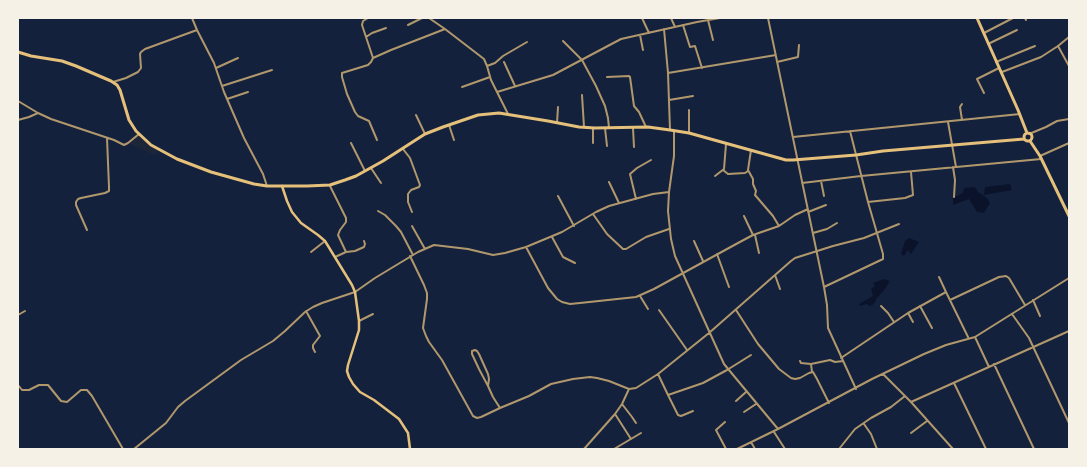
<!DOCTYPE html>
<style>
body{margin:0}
#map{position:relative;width:1087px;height:467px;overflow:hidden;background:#14213d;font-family:"DejaVu Sans",sans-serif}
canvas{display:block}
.frame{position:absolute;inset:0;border:19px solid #f6f1e7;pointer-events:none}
</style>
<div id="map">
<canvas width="1087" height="467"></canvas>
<div class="frame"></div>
</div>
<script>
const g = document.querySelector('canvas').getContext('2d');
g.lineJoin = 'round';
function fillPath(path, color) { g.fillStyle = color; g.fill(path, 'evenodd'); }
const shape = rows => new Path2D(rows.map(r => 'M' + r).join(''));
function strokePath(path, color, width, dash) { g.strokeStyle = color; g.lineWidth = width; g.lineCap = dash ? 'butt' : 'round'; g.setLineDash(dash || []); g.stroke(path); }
fillPath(shape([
 [139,134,151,145,159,149,155,155,128,143]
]), '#1d2539');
fillPath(shape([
 [1010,184,1012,190,984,195,985,187],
 [975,187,978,192,987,198,990,203,984,213,977,212,969,199,953,205,953,198,963,193,964,188],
 [909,238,919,242,911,254,908,250,904,256,901,254,905,241],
 [884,279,890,281,885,289,877,298,874,304,870,306,867,304,860,306,859,304,873,296,871,289,875,286,873,283]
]), '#0b132b');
strokePath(shape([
 [192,18,197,30],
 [368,18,363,21,362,25,373,58],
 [429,18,445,29,484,59,487,66,491,80,508,114],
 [642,18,649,33],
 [671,18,675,27],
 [768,18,824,287,827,305,828,328,856,389],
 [1025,18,1026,20],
 [708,20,713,40],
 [408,25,422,18],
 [683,25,690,47,695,46,702,68],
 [664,29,668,73,670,130],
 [984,33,1013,18],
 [640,35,643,50],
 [366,37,372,33,386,28],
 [563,41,582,60,596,86,605,106,608,118,609,128],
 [988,44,1017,30],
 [1058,46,1069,66],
 [504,62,515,86],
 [777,62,798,57,799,45],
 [996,62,1035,46],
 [487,66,495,63,503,56,527,42],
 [216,68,238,58],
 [1002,72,1041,57,1058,46,1069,37],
 [668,73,776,55],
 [607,77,629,76,630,77,634,106,639,112,646,127],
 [113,82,126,78,138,72,141,68,140,54,141,52,145,49,197,30,214,63,224,92,244,138,263,174,267,186],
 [222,86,272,70],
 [462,87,490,77],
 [497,92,553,75,621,39,697,22,720,18],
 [984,93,977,79,999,68],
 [582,95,584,127],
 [227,99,248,92],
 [669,100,693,96],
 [18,101,38,113,51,119,114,140,124,145,128,143,139,134],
 [689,110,689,132],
 [416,115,425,134],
 [18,120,29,117,38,113],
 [962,120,960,107,962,104],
 [948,122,956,167],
 [557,123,558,107],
 [449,125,454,140],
 [593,128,593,143],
 [605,128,607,146],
 [633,128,634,147],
 [674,131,674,156,669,192,668,211,671,239,675,256,724,364,778,429,872,379,924,354,946,345,975,337,1069,278],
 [1029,134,1046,127,1057,121,1069,119],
 [793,137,1020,114],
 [377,140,369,121,358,116,355,112,347,94,342,77,342,73,368,65,371,62,373,58,391,50,445,29],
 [351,143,365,171],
 [403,149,410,158,420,185,419,187,411,190,408,194,408,202,412,212],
 [751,150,748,170,753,179,753,184,756,191,755,195,773,216,779,226],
 [1040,156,1069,143],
 [953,167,955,180,954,197],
 [371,168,381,183],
 [723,170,728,174,745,173,748,171],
 [715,176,724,169,726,144],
 [821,181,824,196],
 [609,182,619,203],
 [802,183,861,176,1041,159],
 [330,186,346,218,346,222,340,230,338,235,346,252,335,257],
 [558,196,574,226],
 [636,199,630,174,637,168,651,160],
 [868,202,905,198,913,195,911,172],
 [378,211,385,215,396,226,401,232,413,255],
 [808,212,826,205],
 [593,214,607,234,623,249,626,249,646,237,669,229],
 [744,216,753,235],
 [412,226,425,249],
 [87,230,76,205,76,202,78,199,81,198,105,193,109,191,109,187,107,138],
 [813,233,827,229,837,223],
 [755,235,759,253],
 [552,237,563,257,575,263],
 [694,241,703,261],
 [526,247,548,288,557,299,562,302,570,304,580,303,636,297,654,289,738,243,753,235,779,226,795,215,808,209],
 [311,252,325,241],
 [346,252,355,251,364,247,365,244,364,241],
 [717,254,729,287],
 [410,256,424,285,427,293,427,299,423,328,426,336,429,342,442,360,473,416,477,418,481,417,500,408],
 [775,275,780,289],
 [939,277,946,292],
 [824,287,883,259,883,254,868,202,850,131],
 [640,296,648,309],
 [950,300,999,277,1006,276,1009,278,1025,305],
 [1033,300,1040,316],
 [881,306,888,313,894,322],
 [920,306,932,328],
 [659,310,687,350],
 [736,310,758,344,779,369,791,378,795,379,800,378,809,373,813,372,817,379,829,403],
 [306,311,320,336,313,345,313,348,315,352],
 [908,313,913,322],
 [1012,314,1029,338,1069,423],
 [18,315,25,311],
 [359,321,373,314],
 [975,337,989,367],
 [841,358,908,313,946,292,969,339],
 [800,361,801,363,811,364,830,360,835,362,843,361],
 [811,364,812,372],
 [994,364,1034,449],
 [658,374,668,395,703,383,727,370,751,355],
 [883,374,911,402,953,449],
 [954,383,986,449],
 [18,385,22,390,29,390,39,385,48,385,61,401,67,402,81,390,87,390,92,396,123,449],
 [488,386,489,379,488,374,479,354,477,351,475,350,472,351,472,354,479,369,488,386,493,397,500,408,529,396,551,384,573,379,590,377,597,378,609,381,629,389,636,388,658,374,709,333,791,261,795,258,833,246,864,238,899,224],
 [668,395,678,415,681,416,693,411],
 [736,401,746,392],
 [911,402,1069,331],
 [622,404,632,417,636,423],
 [744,412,756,404],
 [615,414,631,439],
 [725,422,716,430,726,449],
 [864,424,871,434,877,449],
 [774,432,785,449],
 [911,433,927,421],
 [751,442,755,449],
 [134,449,166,423,178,407,185,401,241,360,273,341,285,331,305,312,313,307,322,303,355,292,375,278,418,252,434,245,468,249,493,255,505,253,526,247,562,232,596,212,609,206,653,194,669,192],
 [584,449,615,414,622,404,629,389],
 [614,449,641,433],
 [737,449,778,429],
 [839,449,855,429,871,418,891,407,905,396]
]), '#b1986c', 2);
strokePath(shape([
 [282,186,287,201,292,212,301,223,318,235,325,241,352,285,355,292,359,321,359,330,348,365,347,371,349,377,353,384,360,392,374,400,399,419,408,433,410,449]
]), '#e5c07b', 2.5);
strokePath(shape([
 [977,18,1018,110,1027,133],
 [18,52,31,56,62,61,76,66,111,81,117,85,120,90,129,120,136,131,151,145,177,159,211,172,254,184,267,186,307,186,330,185,345,180,356,176,383,161,425,134,443,127,478,115,499,113,548,121,579,127,595,128,648,127,670,130,689,133,786,160,793,160,856,155,883,151,1024,139],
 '1024 137a4 4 0 1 1 8 0a4 4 0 1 1-8 0Z',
 [1030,141,1040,156,1069,216]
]), '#e5c07b', 3);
</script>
